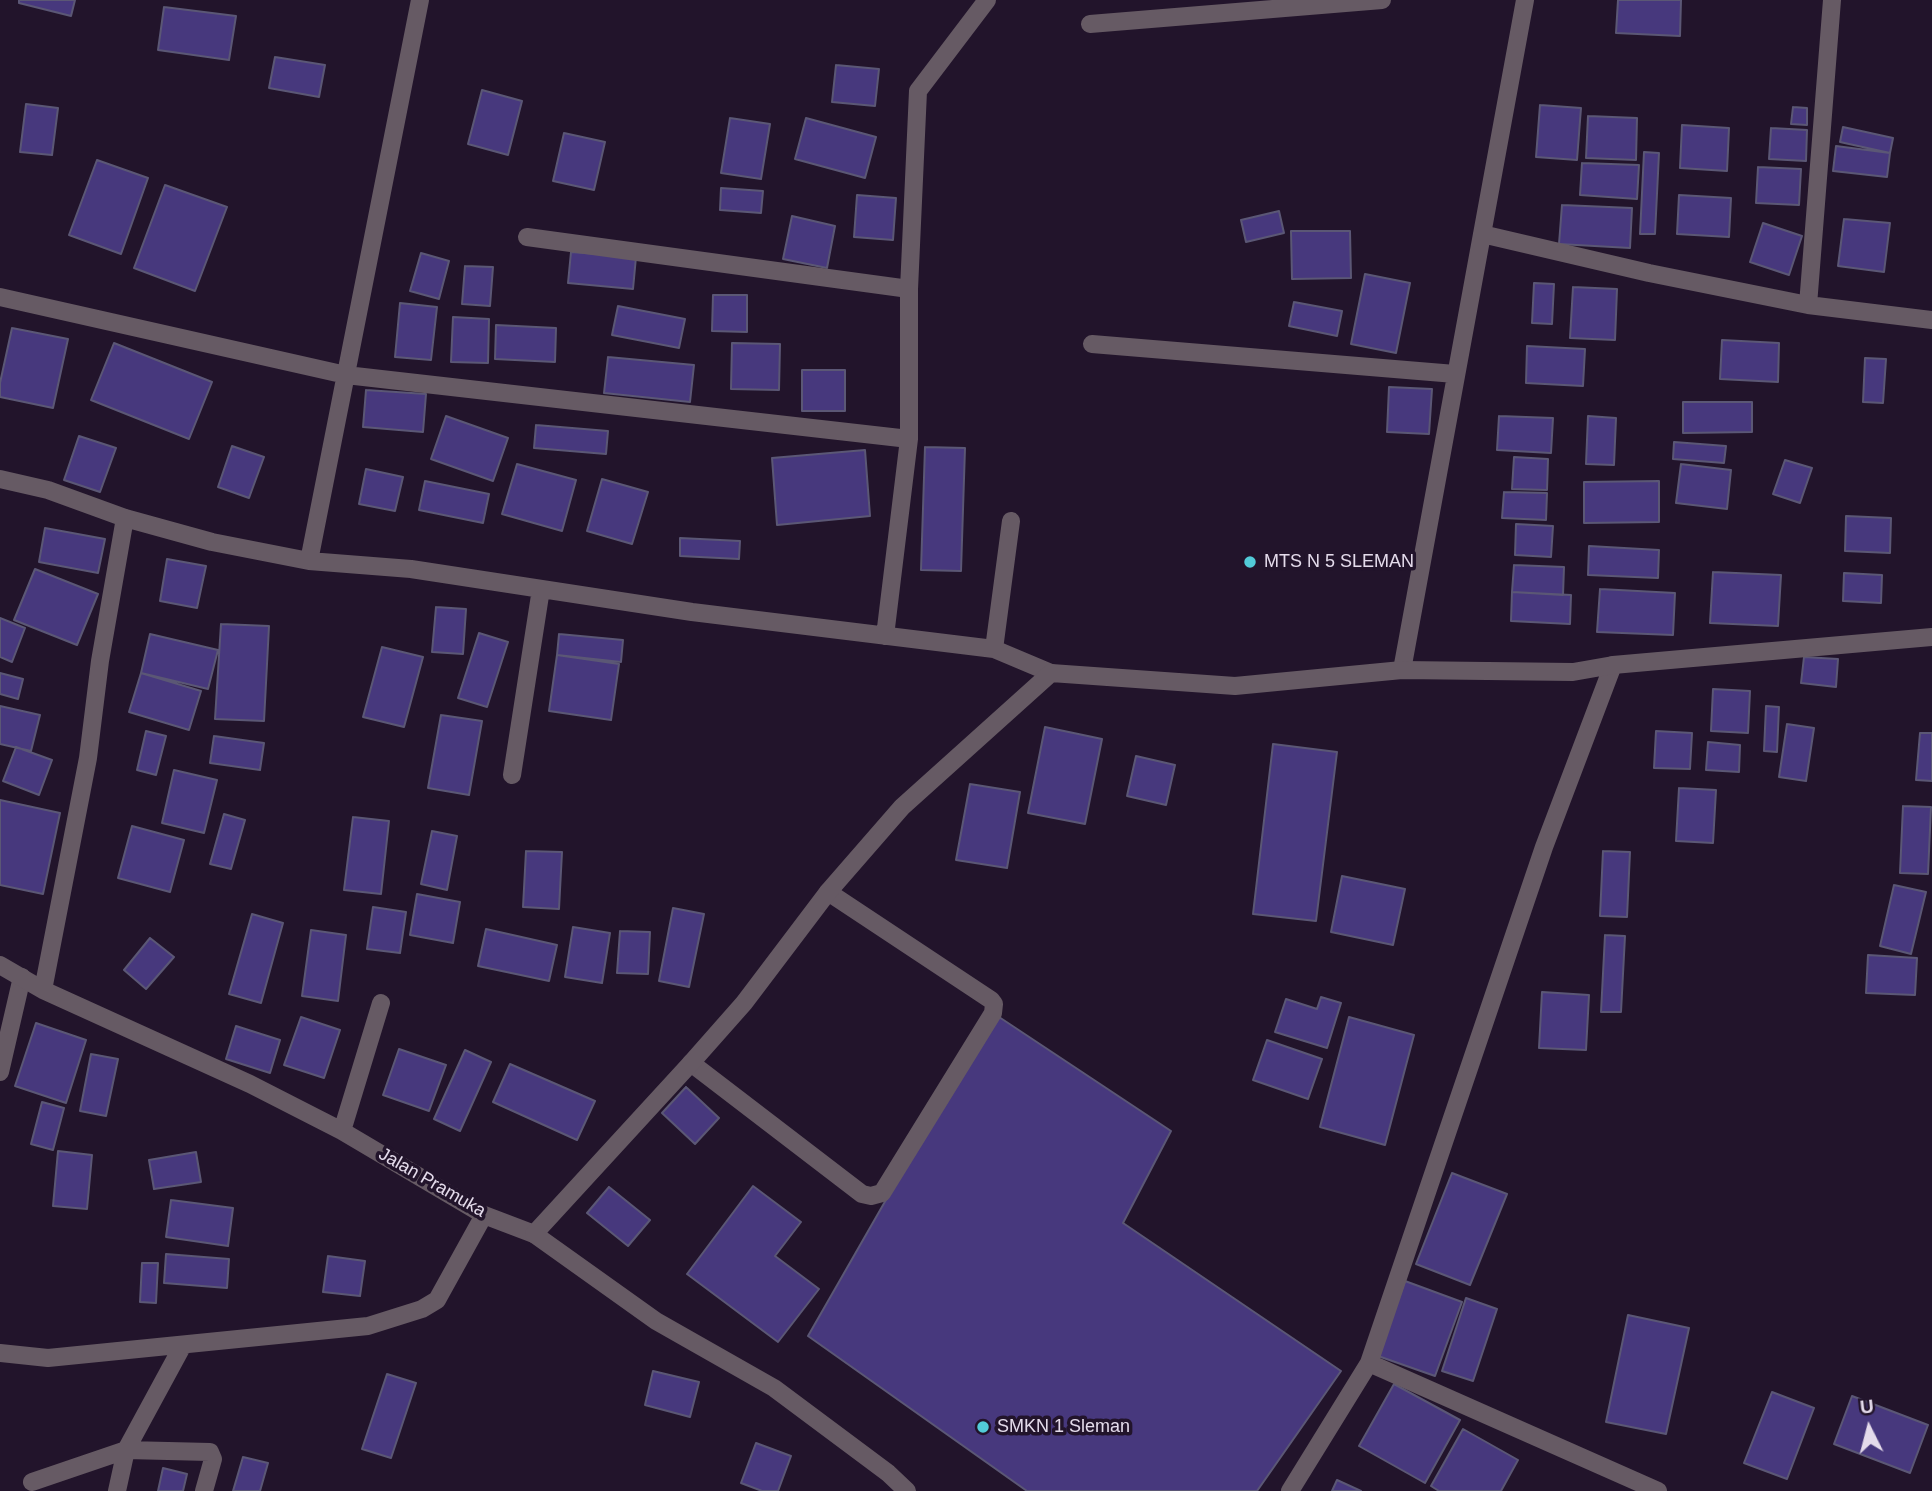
<!DOCTYPE html>
<style>
body{margin:0}
#map{position:relative;width:1932px;height:1491px;overflow:hidden;background:#22142b;font-family:Arial,sans-serif}
canvas{display:block}
.north{position:absolute;left:1834px;top:1393px;width:70px;height:70px;-webkit-text-stroke:5px #22142b;paint-order:stroke;rotate:354deg;font-size:19px;font-weight:700;line-height:28px;text-align:center;color:#e4dbeb}
.north::after{content:'';display:block;margin:auto;width:24px;height:32px;background:#e4dbeb;clip-path:polygon(50% 0,100% 100%,50% 72%,0 100%)}
</style>
<div id="map">
<canvas width="1932" height="1491"></canvas>
<div class="north">U</div>
</div>
<script>
const g = document.querySelector('canvas').getContext('2d');
g.lineJoin = 'round';
function fillPath(path, color) { g.fillStyle = color; g.fill(path, 'evenodd'); }
const shape = rows => new Path2D(rows.map(r => 'M' + r).join(''));
function strokePath(path, color, width, dash) { g.strokeStyle = color; g.lineWidth = width; g.lineCap = dash ? 'butt' : 'round'; g.setLineDash(dash || []); g.stroke(path); }
function label(font, color, halo, rows, align = 'center') {
  g.font = font + ' Arial,sans-serif'; g.lineWidth = 7; g.setLineDash([]); g.textBaseline = 'middle'; g.strokeStyle = halo; g.fillStyle = color; for (const [text, x, y, turn = 0] of rows) {
    g.save(); g.translate(x, y); g.rotate((+turn || 0) * Math.PI / 180); g.textAlign = isNaN(turn) ? turn : align; if (halo) g.strokeText(text, 0, 0); g.fillText(text, 0, 0); g.restore();
  }
}
const building = shape([
 [19,0,75,0,71,16,19,3,19,0],
 [1618,0,1681,0,1680,36,1616,33,1618,0],
 [164,7,236,16,229,60,158,50,164,7],
 [275,57,325,65,319,97,269,88,275,57],
 [836,65,879,69,875,106,832,102,836,65],
 [482,90,522,101,508,155,468,144,482,90],
 [26,104,58,108,52,155,20,152,26,104],
 [1540,105,1581,108,1577,160,1536,157,1540,105],
 [1793,107,1807,108,1807,125,1791,124,1793,107],
 [1588,116,1637,118,1636,160,1586,158,1588,116],
 [730,118,770,124,761,179,721,173,730,118],
 [806,118,876,137,865,178,795,159,806,118],
 [1682,125,1729,128,1727,171,1680,168,1682,125],
 [1843,127,1893,138,1890,153,1840,142,1843,127],
 [1771,128,1807,130,1806,161,1769,159,1771,128],
 [564,133,605,142,594,190,553,181,564,133],
 [1836,146,1890,153,1887,177,1833,171,1836,146],
 [1644,152,1659,153,1655,234,1640,234,1644,152],
 [97,160,148,178,121,254,69,235,97,160],
 [1582,163,1639,165,1637,199,1580,195,1582,163],
 [1758,167,1801,169,1799,205,1756,203,1758,167],
 [165,185,227,207,195,291,134,268,165,185],
 [721,188,763,191,761,213,720,210,721,188],
 [857,195,896,198,893,240,854,237,857,195],
 [1679,195,1731,198,1729,237,1677,234,1679,195],
 [1562,205,1632,208,1630,248,1559,244,1562,205],
 [1279,211,1284,233,1246,242,1241,220,1279,211],
 [792,216,835,226,827,268,783,259,792,216],
 [1844,219,1890,223,1884,272,1838,266,1844,219],
 [1763,223,1802,236,1789,275,1750,262,1763,223],
 [1291,231,1350,231,1351,278,1292,279,1291,231],
 [571,252,636,257,633,289,568,283,571,252],
 [421,253,449,261,439,299,410,291,421,253],
 [465,266,493,267,490,306,462,304,465,266],
 [1365,274,1410,283,1396,353,1351,344,1365,274],
 [1534,283,1554,284,1552,324,1532,323,1534,283],
 [1573,287,1617,289,1615,340,1570,338,1573,287],
 [713,295,747,295,747,332,712,331,713,295],
 [1294,302,1342,311,1337,336,1289,326,1294,302],
 [400,303,437,307,431,360,395,357,400,303],
 [618,306,685,319,679,348,612,335,618,306],
 [453,317,489,319,488,363,451,362,453,317],
 [496,325,556,328,555,362,495,359,496,325],
 [12,328,68,339,53,408,0,397,0,383,12,328],
 [1722,340,1779,343,1778,382,1720,379,1722,340],
 [114,343,212,382,189,439,91,400,114,343],
 [732,343,780,344,779,390,731,389,732,343],
 [1527,346,1585,349,1583,386,1526,383,1527,346],
 [608,357,694,365,690,402,604,393,608,357],
 [1865,358,1886,359,1883,403,1863,402,1865,358],
 [802,370,845,370,845,411,802,411,802,370],
 [1389,387,1432,389,1429,434,1387,432,1389,387],
 [366,390,426,394,423,432,363,427,366,390],
 [1683,402,1752,402,1752,432,1683,433,1683,402],
 [446,416,508,438,493,481,431,459,446,416],
 [1499,416,1553,418,1551,453,1497,450,1499,416],
 [1588,416,1616,418,1614,465,1586,464,1588,416],
 [536,425,608,431,606,454,534,448,536,425],
 [79,436,116,448,100,492,64,480,79,436],
 [1674,442,1726,446,1724,463,1673,459,1674,442],
 [232,446,264,457,249,498,218,487,232,446],
 [925,447,965,448,961,571,921,570,925,447],
 [865,450,870,516,777,525,772,458,865,450],
 [1514,457,1548,459,1547,490,1512,489,1514,457],
 [1785,460,1812,468,1800,503,1773,494,1785,460],
 [517,464,576,480,562,531,502,514,517,464],
 [1681,464,1731,470,1727,509,1676,503,1681,464],
 [366,469,403,477,395,511,359,504,366,469],
 [602,479,648,492,632,544,587,531,602,479],
 [425,481,489,494,483,523,419,510,425,481],
 [1659,481,1659,522,1584,523,1584,482,1659,481],
 [1504,492,1547,493,1546,520,1502,518,1504,492],
 [1846,516,1891,518,1890,553,1845,551,1846,516],
 [1516,524,1553,526,1551,557,1515,555,1516,524],
 [45,528,105,539,98,573,39,562,45,528],
 [680,538,740,541,739,559,680,556,680,538],
 [1589,546,1659,550,1658,578,1588,575,1589,546],
 [167,559,206,566,197,608,160,601,167,559],
 [1514,565,1564,567,1563,595,1512,592,1514,565],
 [35,569,98,594,77,645,14,620,35,569],
 [1713,572,1781,575,1778,626,1710,623,1713,572],
 [1844,573,1882,575,1881,603,1843,601,1844,573],
 [1600,589,1675,593,1673,635,1597,632,1600,589],
 [1512,592,1571,595,1570,624,1511,621,1512,592],
 [436,607,466,609,463,654,432,652,436,607],
 [0,618,25,628,12,662,0,657,0,618],
 [221,624,269,626,264,721,215,719,221,624],
 [479,633,508,642,487,707,458,698,479,633],
 [150,634,218,650,208,689,141,673,150,634],
 [559,634,623,640,621,662,557,655,559,634],
 [382,647,423,657,404,727,363,717,382,647],
 [557,655,619,664,611,720,549,711,557,655],
 [1804,657,1838,659,1836,687,1801,683,1804,657],
 [0,673,23,679,18,699,0,694,0,673],
 [141,673,201,691,189,730,129,712,141,673],
 [1713,689,1750,691,1748,733,1711,731,1713,689],
 [0,706,40,715,31,751,0,744,0,706],
 [1766,706,1779,707,1777,752,1764,751,1766,706],
 [441,715,482,721,469,795,428,788,441,715],
 [1787,724,1814,728,1806,781,1779,777,1787,724],
 [1045,727,1102,739,1085,824,1028,813,1045,727],
 [146,731,166,736,156,775,137,770,146,731],
 [1656,731,1692,733,1690,769,1654,768,1656,731],
 [1920,733,1932,733,1932,781,1916,780,1920,733],
 [214,736,264,743,260,770,210,763,214,736],
 [1708,742,1740,745,1739,772,1706,770,1708,742],
 [1273,744,1337,752,1316,921,1253,914,1273,744],
 [16,747,52,760,39,795,3,781,16,747],
 [1136,756,1175,765,1166,805,1127,796,1136,756],
 [174,770,217,780,204,833,162,823,174,770],
 [970,784,1020,792,1007,868,956,860,970,784],
 [1679,788,1716,790,1713,843,1676,841,1679,788],
 [0,800,60,813,43,894,0,885,0,800],
 [1903,806,1931,807,1928,874,1900,873,1903,806],
 [224,814,245,820,231,869,210,864,224,814],
 [353,817,389,821,381,894,344,890,353,817],
 [132,826,184,840,170,892,118,878,132,826],
 [432,831,457,836,447,890,421,884,432,831],
 [526,851,562,852,559,909,523,907,526,851],
 [1603,851,1630,852,1627,917,1600,916,1603,851],
 [1342,876,1405,889,1393,945,1331,932,1342,876],
 [1894,885,1926,892,1911,954,1880,946,1894,885],
 [417,894,460,902,453,943,410,935,417,894],
 [373,907,406,912,400,953,367,949,373,907],
 [673,908,704,914,689,987,659,981,673,908],
 [252,914,283,923,261,1003,229,994,252,914],
 [573,927,610,933,602,983,565,977,573,927],
 [486,929,557,945,549,981,478,966,486,929],
 [311,930,346,935,338,1001,302,996,311,930],
 [620,931,650,932,648,974,617,973,620,931],
 [1605,935,1625,936,1621,1012,1601,1012,1605,935],
 [150,938,174,957,146,989,124,970,150,938],
 [1868,955,1917,958,1915,995,1866,993,1868,955],
 [1542,992,1589,995,1586,1050,1539,1048,1542,992],
 [1321,997,1341,1003,1327,1048,1275,1032,1286,999,1317,1009,1321,997],
 [993,1013,1171,1131,1123,1223,1341,1371,1257,1491,1027,1491,808,1336,993,1013],
 [301,1017,340,1030,324,1078,284,1065,301,1017],
 [1349,1017,1414,1035,1385,1145,1320,1127,1349,1017],
 [36,1023,86,1040,66,1103,15,1086,36,1023],
 [236,1026,280,1040,270,1073,226,1059,236,1026],
 [1267,1040,1322,1059,1308,1099,1253,1080,1267,1040],
 [399,1049,446,1065,429,1111,383,1095,399,1049],
 [465,1050,491,1062,460,1131,434,1119,465,1050],
 [91,1054,118,1059,106,1116,80,1111,91,1054],
 [510,1064,595,1101,577,1140,493,1102,510,1064],
 [686,1087,719,1118,695,1144,662,1113,686,1087],
 [42,1102,64,1108,53,1150,31,1144,42,1102],
 [58,1151,92,1155,87,1209,53,1206,58,1151],
 [196,1152,201,1182,154,1189,149,1160,196,1152],
 [1452,1173,1507,1194,1470,1285,1416,1264,1452,1173],
 [753,1186,801,1222,775,1256,819,1289,778,1342,687,1274,753,1186],
 [609,1187,650,1220,628,1246,587,1213,609,1187],
 [171,1200,233,1208,228,1246,166,1237,171,1200],
 [166,1254,229,1259,227,1288,164,1283,166,1254],
 [328,1256,365,1261,360,1296,323,1292,328,1256],
 [142,1263,158,1263,156,1303,140,1302,142,1263],
 [1405,1281,1462,1302,1435,1376,1378,1356,1405,1281],
 [1466,1298,1497,1309,1473,1381,1442,1371,1466,1298],
 [1628,1315,1689,1328,1666,1434,1606,1422,1628,1315],
 [653,1371,699,1382,690,1417,645,1405,653,1371],
 [387,1374,416,1383,391,1458,362,1449,387,1374],
 [1394,1384,1460,1420,1425,1483,1359,1446,1394,1384],
 [1772,1392,1814,1408,1787,1479,1744,1463,1772,1392],
 [1852,1396,1928,1425,1910,1473,1834,1444,1852,1396],
 [1463,1429,1518,1460,1501,1491,1439,1491,1431,1486,1463,1429],
 [756,1443,791,1456,778,1491,762,1491,741,1483,756,1443],
 [243,1457,268,1463,260,1491,233,1491,243,1457],
 [163,1468,187,1474,183,1491,158,1491,163,1468],
 [1337,1480,1361,1491,1332,1491,1337,1480]
]);
fillPath(building, '#47387d');
strokePath(building, '#5b5775', 2);
strokePath(shape([
 [0,1072,22,977]
]), '#665a64', 18);
strokePath(shape([
 [1090,24,1382,0],
 [1482,234,1649,273,1808,305,1932,320],
 [527,237,909,289],
 [0,297,346,375,909,439],
 [1808,305,1832,0],
 [1092,344,1455,374],
 [0,479,48,490,125,518,212,542,309,561,411,569,692,612,994,649,1051,673],
 [309,561,420,0],
 [885,636,909,439,909,289,918,91,987,0],
 [994,649,1011,521],
 [1402,670,1525,0],
 [512,775,541,589],
 [0,965,43,990,250,1084,342,1131,484,1215,534,1234],
 [43,990,88,758,100,661,125,518],
 [691,1063,862,1194,871,1196,882,1193,993,1013,994,1004,991,1000,828,892],
 [342,1131,381,1003],
 [183,1345,126,1450,210,1452,213,1459,204,1491],
 [0,1353,48,1358,368,1326,422,1309,437,1300,484,1215],
 [1369,1363,1544,847,1613,665],
 [32,1482,126,1450,117,1491],
 [1290,1491,1369,1363,1658,1491]
]), '#665a64', 18);
strokePath(shape([
 [907,1491,888,1473,774,1388,656,1321,534,1234,691,1063,744,1003,828,892,902,807,1051,673,1235,686,1402,670,1573,672,1613,665,1932,637]
]), '#665a64', 18);
for (const [x, y, r, color] of [
 [1250,562,7,"#52cbd8"],
 [983,1427,7,"#52cbd8"]
]) { const dot = new Path2D(); dot.arc(x, y, r, 0, 2 * Math.PI); g.fillStyle = color; g.fill(dot); strokePath(dot, '#22142b', 2.5); }
label('18px', '#e4dbeb', '#22142b', [
 ["MTS N 5 SLEMAN",1264,562],
 ["SMKN 1 Sleman",997,1427]
], 'left');
label('18px', '#e4dbeb', '#22142b', [
 ["Jalan Pramuka",432,1183,30]
]);
</script>
